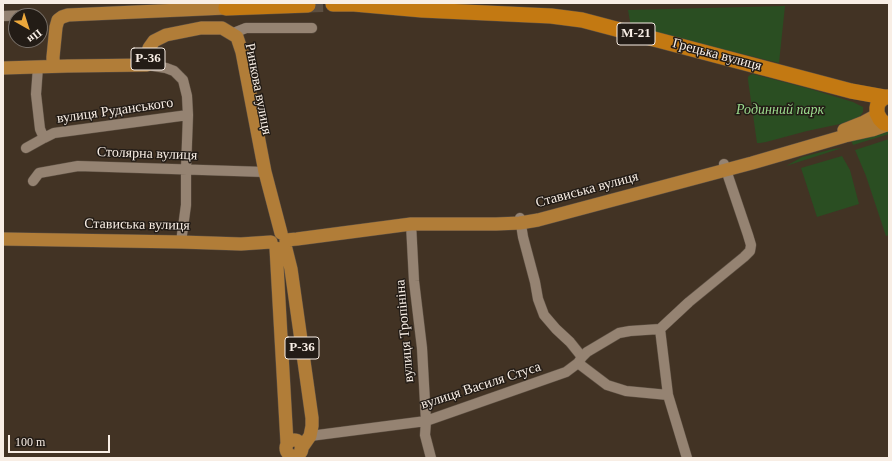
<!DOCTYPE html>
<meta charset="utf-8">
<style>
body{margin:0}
#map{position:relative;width:892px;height:461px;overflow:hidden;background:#423324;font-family:"Times New Roman",serif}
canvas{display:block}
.frame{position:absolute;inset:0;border:4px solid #f8eee5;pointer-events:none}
.north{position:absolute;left:8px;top:8px;width:40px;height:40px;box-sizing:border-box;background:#231c16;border:1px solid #787069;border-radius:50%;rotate:141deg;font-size:11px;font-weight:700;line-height:16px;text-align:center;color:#f8eee5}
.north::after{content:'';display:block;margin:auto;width:14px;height:18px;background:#eda83b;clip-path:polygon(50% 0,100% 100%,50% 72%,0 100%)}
.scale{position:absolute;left:8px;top:435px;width:102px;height:18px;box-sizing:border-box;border:2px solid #f8eee5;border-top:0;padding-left:5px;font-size:12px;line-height:14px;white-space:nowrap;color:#f8eee5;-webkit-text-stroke:3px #231c16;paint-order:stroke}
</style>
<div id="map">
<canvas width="892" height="461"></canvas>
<div class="frame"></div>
<div class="north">Пн</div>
<div class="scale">100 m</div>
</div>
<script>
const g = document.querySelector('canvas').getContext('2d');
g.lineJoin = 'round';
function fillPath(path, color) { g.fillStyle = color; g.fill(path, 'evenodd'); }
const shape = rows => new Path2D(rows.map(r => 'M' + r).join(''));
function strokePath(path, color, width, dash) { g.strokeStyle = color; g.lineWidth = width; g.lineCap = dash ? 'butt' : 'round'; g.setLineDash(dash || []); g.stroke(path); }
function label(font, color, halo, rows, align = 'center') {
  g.font = font + ' "Times New Roman",serif'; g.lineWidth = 3; g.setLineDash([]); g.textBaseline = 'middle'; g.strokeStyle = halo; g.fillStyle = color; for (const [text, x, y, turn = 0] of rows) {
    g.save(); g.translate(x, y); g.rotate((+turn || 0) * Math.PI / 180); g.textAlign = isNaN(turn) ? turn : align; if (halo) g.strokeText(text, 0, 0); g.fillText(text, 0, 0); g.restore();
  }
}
fillPath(shape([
 [785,6,779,63,631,27,628,10],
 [753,74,807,88,853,102,863,107,863,112,860,116,855,119,840,124,807,131,766,142,760,143,757,143,748,80,748,77,750,75],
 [889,131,889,134,853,145,851,140],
 [889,139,889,235,886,236,866,176,855,150],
 [842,148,786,166,802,157,833,149],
 [842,156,850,170,859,204,817,217,801,168]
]), '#2a4e22');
strokePath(shape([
 [308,5,333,4]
]), '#5d4f41', 15, [15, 8]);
const minor = shape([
 [3,16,32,15],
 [231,34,246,28,312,28],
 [147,65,166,68,174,71,183,80,187,96,188,115,186,169,186,205,181,242],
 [38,67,36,94,40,129,44,138],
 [26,148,44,138,54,133,188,115],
 [33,181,39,173,78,166,265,172],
 [520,218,523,237,535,282,538,299,544,315,556,329,570,342,582,357],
 [411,224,414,281,422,348,426,421,425,435,431,458],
 [660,329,668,395,687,458],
 [578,363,607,385,626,391,668,395],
 [310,436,426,421,566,372,578,363,582,357,587,352,619,333,630,331,660,329,689,302,744,257,750,251,751,245,748,235,724,164]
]);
const major = shape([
 [53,66,53,57,56,27,58,20,62,17,68,15,226,8],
 [3,68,68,66,147,65,149,48,154,41,166,35,201,28,222,28,237,37,242,52,265,172,281,233],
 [844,130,864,122,877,115],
 [3,239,181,242,241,244,271,242],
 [286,240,297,239,411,224,496,224,520,223,538,220,752,163,845,136,872,130,889,124],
 [285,245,291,269,312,418,312,426,310,436,301,449],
 [276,248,287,443],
 '286 448a8 8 0 1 1 16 0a8 8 0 1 1-16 0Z'
]);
const highway = shape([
 [227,3,226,8,308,5],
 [333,4,354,4,422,10,551,16,582,20,851,91,884,97],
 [889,97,884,97,878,103,877,108,877,113,880,119,884,123,889,124]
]);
strokePath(minor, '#5e5144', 11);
strokePath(major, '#5e5144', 14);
strokePath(highway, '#5e5144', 16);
strokePath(minor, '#958372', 10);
strokePath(major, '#b17d38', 13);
strokePath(highway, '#c37912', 15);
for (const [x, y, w] of [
 [636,34,38],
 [148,59,34],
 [302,348,34]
]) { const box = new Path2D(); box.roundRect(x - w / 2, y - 11, w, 22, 3); g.fillStyle = '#231c16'; g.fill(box); strokePath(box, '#f8eee5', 1); }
label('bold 13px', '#f8eee5', null, [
 ["М-21",636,34],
 ["Р-36",148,59],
 ["Р-36",302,348]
]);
label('14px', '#f8eee5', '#231c16', [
 ["Грецька вулиця",717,55,15],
 ["Ринкова вулиця",258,89,79],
 ["вулиця Руданського",115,111,-8],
 ["Столярна вулиця",147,154,2],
 ["Стависька вулиця",587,190,-15],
 ["Стависька вулиця",137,225,1],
 ["вулиця Тропініна",405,331,-95],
 ["вулиця Василя Стуса",481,386,-18]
]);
label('italic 14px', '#9bda8d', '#231c16', [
 ["Родинний парк",780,110]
]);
</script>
